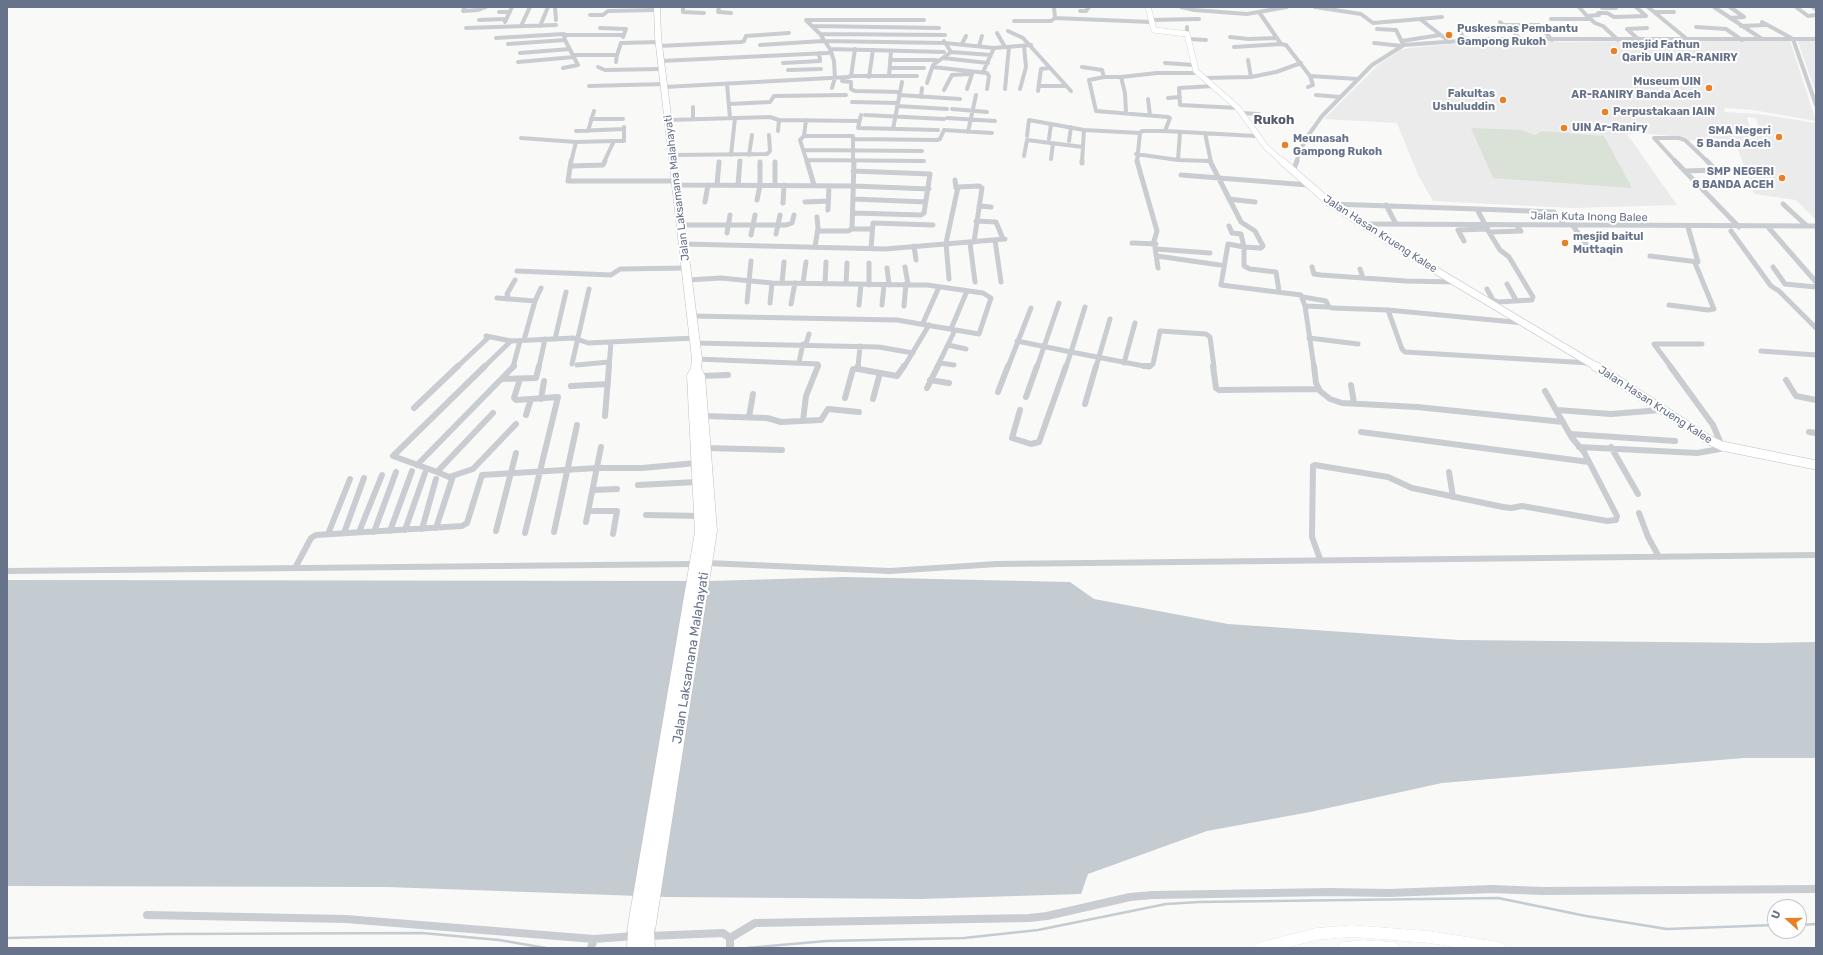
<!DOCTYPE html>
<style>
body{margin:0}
#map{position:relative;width:1823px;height:955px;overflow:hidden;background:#f9faf7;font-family:Rubik,sans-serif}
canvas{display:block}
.frame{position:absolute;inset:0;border:8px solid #67738a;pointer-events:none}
.north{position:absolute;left:1767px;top:899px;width:40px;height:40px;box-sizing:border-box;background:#fff;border:1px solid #c2c7d0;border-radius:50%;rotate:291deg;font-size:11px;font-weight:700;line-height:16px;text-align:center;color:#67738a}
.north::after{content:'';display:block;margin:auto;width:14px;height:18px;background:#eb7f25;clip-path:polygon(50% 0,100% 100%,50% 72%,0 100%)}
</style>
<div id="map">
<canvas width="1823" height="955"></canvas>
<div class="frame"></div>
<div class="north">U</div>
</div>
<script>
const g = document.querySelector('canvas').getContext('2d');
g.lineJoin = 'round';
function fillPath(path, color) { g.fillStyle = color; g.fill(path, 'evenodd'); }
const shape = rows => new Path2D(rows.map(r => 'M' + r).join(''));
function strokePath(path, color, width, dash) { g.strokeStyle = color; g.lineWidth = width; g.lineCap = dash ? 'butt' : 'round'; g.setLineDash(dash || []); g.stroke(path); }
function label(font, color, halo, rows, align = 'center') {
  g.font = font + ' Rubik,sans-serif'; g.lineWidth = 4; g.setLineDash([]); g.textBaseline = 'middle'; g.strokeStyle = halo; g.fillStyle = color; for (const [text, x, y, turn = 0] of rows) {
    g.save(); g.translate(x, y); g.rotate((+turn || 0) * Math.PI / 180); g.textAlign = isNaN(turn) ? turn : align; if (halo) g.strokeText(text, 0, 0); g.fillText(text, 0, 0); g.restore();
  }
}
fillPath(shape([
 [1797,39,1816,39,1816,93],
 [1790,41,1816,121,1753,110,1724,108,1725,112,1759,114,1815,123,1816,220,1796,200,1754,194,1738,149,1735,149,1734,143,1688,140,1686,137,1637,133,1627,134,1677,205,1573,208,1433,201,1418,175,1397,123,1324,119,1378,65,1401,50,1409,48,1474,42],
 [1747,117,1756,118,1761,136,1752,135]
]), '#eaebea');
fillPath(shape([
 [1471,128,1521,130,1535,135,1542,131,1604,136,1632,188,1493,178]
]), '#dae2d8');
fillPath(shape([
 [845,577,1070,582,1094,599,1228,624,1459,640,1763,643,1816,642,1816,758,1744,758,1442,783,1310,812,1207,831,1088,874,1081,894,920,899,667,897,387,887,7,886,7,580,710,581]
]), '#c4cbd1');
strokePath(shape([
 [1799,925,1816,924],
 [7,938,168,934,422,933,499,940,546,948],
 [747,948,826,941,964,938,1038,930,1166,904,1199,902,1498,898,1586,916,1667,929,1775,925]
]), '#c4cbd1', 2.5);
const secondaryFar3 = shape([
 [1148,7,1154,30,1187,34,1196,71,1238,108,1266,147,1283,162]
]);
const secondaryFar2 = shape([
 [1282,161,1331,204,1415,258,1597,367]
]);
const secondaryFar1 = shape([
 [1595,366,1709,440,1722,446,1816,465]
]);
const secondary = shape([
 [1261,948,1316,934,1352,931,1429,937,1499,948],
 [1344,948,1363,946,1393,948]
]);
const highway = shape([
 [654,7,660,7,661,37,702,359,701,368,705,376,717,531,655,930,653,936,647,938,641,935,635,939,629,937,627,931,695,532,687,375,691,368,692,359,655,37,654,7]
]);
strokePath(secondaryFar3, '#bec1c7', 6);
strokePath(secondaryFar2, '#bec1c7', 8);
strokePath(secondaryFar1, '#bec1c7', 10);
strokePath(secondary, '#bec1c7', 12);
strokePath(highway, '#bebfc3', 1);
strokePath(shape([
 [465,7,463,11,478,10,486,7],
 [555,7,556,20],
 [683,7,683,12,704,13],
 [719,7,718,12,731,13],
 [1054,7,1055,18],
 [1181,7,1194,10,1247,14,1287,7],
 [1315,7,1361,14,1373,23,1420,19,1450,42],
 [1579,7,1587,16],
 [1636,7,1646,16],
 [1648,7,1688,40],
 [1714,7,1762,39],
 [1730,7,1744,17,1730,18],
 [1796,7,1808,16,1816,15],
 [1813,7,1816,9],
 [1602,8,1616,8],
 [1080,11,1086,11,1089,7],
 [499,12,510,12],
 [1259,12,1281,44,1286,45,1310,76,1313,85,1308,87],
 [1655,12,1674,12],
 [590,15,603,15,608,11,656,10],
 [1420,19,1442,17],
 [1551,19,1591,19],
 [479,20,506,19],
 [1150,20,1199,19],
 [1014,21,1051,21,1055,18,1151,22],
 [505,22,512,7],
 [1500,22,1503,25,1507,25,1520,39],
 [1762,22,1793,39,1816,105],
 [1507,25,1539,25,1552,40],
 [521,26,530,7],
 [540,26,548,7],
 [812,26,939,28],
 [1741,26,1766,25],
 [1187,27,1187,34],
 [1458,27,1463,37,1469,40],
 [1696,27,1726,29,1742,40],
 [466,28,556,25],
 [600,28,626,29,623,37],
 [1377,29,1396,30,1403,44],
 [1008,31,1023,38,1071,91],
 [997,33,1005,47],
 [820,34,945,35],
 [565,35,624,35],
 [1230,37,1249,39,1277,38],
 [496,38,564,34,565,40,578,65,563,68],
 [1189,39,1206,40],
 [1618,40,1603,26,1595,23,1587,16,1599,15,1598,13,1607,13,1614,17,1646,16],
 [1639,40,1627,29,1647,28],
 [1402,41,1440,35],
 [1374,43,1402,46],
 [508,44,565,40],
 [962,44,966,36],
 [760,45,823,41,945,43,994,48],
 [659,46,741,42,744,41,746,36,789,33],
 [979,46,982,36],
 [1234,47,1281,44],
 [830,49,944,52],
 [951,52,991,55],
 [520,53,570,49],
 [574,55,617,55,616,62],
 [617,55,621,43,659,42],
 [943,58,988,63],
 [890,60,936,60],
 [1248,60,1251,77],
 [661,61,828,53],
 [518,62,574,57],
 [783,63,820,61,819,53],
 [1165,63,1194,65],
 [598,67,605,70,662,69],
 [933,67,987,73,989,76,987,89],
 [1082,67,1102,70,1104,77,1089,80,1096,111,1168,117,1170,118,1165,131],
 [890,68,924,68],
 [788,70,821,69],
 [983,72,994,48,1031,45],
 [851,76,889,76,891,51],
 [889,76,917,76],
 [1310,76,1358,79],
 [869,77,873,50],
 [1104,77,1121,77],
 [1203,78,1251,77,1276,72,1301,63],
 [835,79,834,61,830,49,820,34,806,20,924,20],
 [842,81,851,82,851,89,855,91,900,92],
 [927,83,933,65,951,52,944,41],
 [727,84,730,118],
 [589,86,665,84],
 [1039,86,1066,86],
 [1214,86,1179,88,1180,105,1238,108],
 [665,87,848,77,851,76,855,49],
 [832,88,834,81],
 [967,89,972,74],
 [1005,89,1009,47],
 [1020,89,1026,67,1024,46],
 [944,90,952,75,970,74],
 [1038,91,1041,69,1049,68],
 [899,95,960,99],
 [1316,95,1340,97],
 [921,97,922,88],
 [1168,98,1180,97],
 [1148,99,1150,115],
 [852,102,898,103],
 [729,104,770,102,774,96,846,95],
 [897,106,947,109],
 [693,107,693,119],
 [952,109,987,112],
 [1126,113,1125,93,1121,77,1157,73,1197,73],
 [1241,113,1259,114],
 [861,115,858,128,938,130],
 [865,115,944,119],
 [947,118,995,121],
 [591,119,623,119],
 [669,120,770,117,779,120,859,121],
 [806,120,804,136,800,140,807,162],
 [893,129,902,82],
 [576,131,624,129],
 [588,131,594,111],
 [778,131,779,120],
 [968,132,976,95],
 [1205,133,1211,162],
 [804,136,853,136,853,162],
 [1027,136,1029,120,1084,130,1140,133,1142,131,1165,131,1256,136],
 [521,138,576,142,571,162],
 [854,139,937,140,940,139,944,130,992,133],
 [1049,139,1051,124],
 [614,141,624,141,624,127],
 [1069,141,1071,127],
 [576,142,614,141,604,162],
 [804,150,922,151],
 [1136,154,1178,160,1180,132],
 [673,155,767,154,770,151,769,135],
 [731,155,735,118],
 [749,155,752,135],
 [1024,156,1027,140,1083,147],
 [1051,159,1053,143],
 [807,160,924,161],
 [1178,160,1210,161],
 [1082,162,1084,130],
 [1137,162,1140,133],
 [1296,162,1305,140,1322,116,1372,65,1404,45,1487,39,1816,39],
 [1676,162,1654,138,1679,138,1685,140,1708,162]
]), '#c9ccd0', 4);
strokePath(shape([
 [571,161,568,181,677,181],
 [807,161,814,185],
 [1137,161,1157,231,1154,241,1158,268],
 [1210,161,1241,222,1255,231,1263,246,1261,248,1244,247,1244,266,1250,269,1276,272,1279,291],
 [1675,161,1739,227],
 [775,162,775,185],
 [1082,163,1082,161],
 [571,166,603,165,605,161],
 [853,171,930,174,924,213,921,215,853,213],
 [1293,171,1297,161],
 [1685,171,1716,170,1707,161],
 [1181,175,1308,185],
 [955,180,956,188],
 [677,185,853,186,929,189],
 [717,185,719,162],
 [738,185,740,161],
 [853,199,926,202],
 [1229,199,1255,202],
 [757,200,760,185,760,162],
 [705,202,708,185],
 [805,202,828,201],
 [783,203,784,185],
 [1331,204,1477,209,1489,232],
 [1783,204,1807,226],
 [1386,205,1396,224],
 [979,206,991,207],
 [1477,209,1554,212,1565,225],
 [828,210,829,186],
 [976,221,996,222,1003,239],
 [1361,224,1816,226],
 [682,225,786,225,792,223,794,215],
 [1229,226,1232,233,1241,234,1244,247,1228,244,1221,285,1301,295,1305,306,1314,367],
 [1573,226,1586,244],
 [1768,227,1816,282],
 [852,229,872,229],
 [818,231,848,231,852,229,854,161],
 [1731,231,1771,286,1779,291,1816,328],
 [727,233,730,215],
 [776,234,780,215],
 [751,235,755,215],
 [995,240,1001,282],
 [1464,241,1458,230,1488,229],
 [970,243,975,282],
 [1132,243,1156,244],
 [684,244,885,249,1005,239],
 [914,246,916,260],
 [815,247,818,228,817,217],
 [871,248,873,223,933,225],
 [1156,249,1210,253],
 [1157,256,1220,265],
 [1650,256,1698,262,1688,227],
 [869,263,869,285],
 [905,267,908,284],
 [1312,267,1314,274,1321,275,1406,281,1456,282],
 [1773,267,1785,284,1816,287],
 [887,268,889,285],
 [1360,269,1363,278],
 [517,271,611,275,620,269,687,268],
 [949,279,946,243,958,187,979,186,982,188,974,242],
 [688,280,721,278,772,283,927,285,983,293,991,298,979,334,897,320,692,316],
 [782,283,784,262],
 [803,283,806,262],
 [825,284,826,262],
 [846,284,847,263],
 [1507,284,1516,300],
 [1487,289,1492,298,1489,300],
 [1303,297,1326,301,1329,307,1332,308,1388,310,1524,323],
 [497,298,535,301],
 [509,299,507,294,515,280],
 [1491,299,1498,302,1532,300,1533,297,1509,257,1500,250,1489,232,1521,231,1516,225],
 [747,302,751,261],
 [770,303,772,283],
 [791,304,795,283],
 [859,305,861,285],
 [882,305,884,285],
 [1669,305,1708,310,1714,309,1695,263],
 [904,306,906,284],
 [1305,306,1329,307],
 [1085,307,1071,352,1149,367,1153,364,1160,331,1206,334,1210,337,1214,367],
 [1388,310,1402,349,1405,352,1589,363],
 [923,323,939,287],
 [951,329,967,291],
 [486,336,511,341,574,338,588,343,695,338],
 [1309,338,1358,344],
 [555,339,566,292],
 [524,340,535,301,541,288],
 [1017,341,1071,352,1066,367],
 [695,343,879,347,913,353],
 [806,344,809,334],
 [948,345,966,349],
 [1761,351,1816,355],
 [697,359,818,364,818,367],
 [799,362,803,344],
 [940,363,954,365],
 [1124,363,1135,323],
 [572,364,589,289],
 [577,365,609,362],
 [457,367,489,337],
 [484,367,511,341],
 [513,367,520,341],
 [539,367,545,339],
 [609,367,611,342],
 [858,367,860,346],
 [904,367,929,325],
 [937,367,955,330],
 [1008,367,1031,308],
 [1037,367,1059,303],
 [1096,367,1110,319],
 [1671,367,1654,344,1702,344]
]), '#c9ccd0', 5);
strokePath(shape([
 [485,366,393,456,437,472,493,413],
 [858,366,858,369,897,376,904,366],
 [1144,366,1150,366],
 [1213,366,1216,388,1219,390,1318,389],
 [1314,366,1316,383,1320,391,1330,399,1342,403,1417,407,1563,422],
 [700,376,728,375],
 [502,379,536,378,539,366],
 [520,379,514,398,516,400,558,397,525,533],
 [930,380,949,383],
 [1786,380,1796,396,1816,400],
 [1351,385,1354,403],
 [571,386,608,384],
 [927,388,938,366],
 [998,392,1008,366],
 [1026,397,1037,366],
 [845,398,853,369,858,369],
 [541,399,544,381],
 [873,399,880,373],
 [1085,404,1096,366],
 [414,408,458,366],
 [1020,410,1012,438,1031,444,1039,442,1066,366],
 [1557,410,1611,414,1661,410],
 [526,415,531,399],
 [605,416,609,366],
 [704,416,767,418,781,422,821,420,828,409,859,412],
 [749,417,753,394],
 [803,421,806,396,818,366],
 [1361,432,1589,462],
 [1809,432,1816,433],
 [1570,434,1675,441],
 [1579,447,1697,453,1720,449,1722,446,1713,425,1670,366],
 [1611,447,1638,494],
 [706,448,782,450],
 [417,465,514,366],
 [437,472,449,477,473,469,516,424],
 [1449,472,1453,497],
 [638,485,697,482],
 [593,490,617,489],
 [589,511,617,511,613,534],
 [1639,513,1648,537,1659,557],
 [646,515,701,516],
 [586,522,601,447],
 [436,528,453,476],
 [422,529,436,479],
 [405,530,425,473],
 [390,531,412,471],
 [496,531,516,453],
 [359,532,382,475],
 [374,532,396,472],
 [554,532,577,425],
 [344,533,364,478],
 [328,534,350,479],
 [1320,559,1312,537,1313,466,1315,465,1388,477,1412,488,1503,507,1511,508,1522,506,1607,521,1616,520,1617,516,1584,452,1572,438,1545,391],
 [707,563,890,571,997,564,1816,555],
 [295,568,311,538,316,535,462,526,467,523,482,475,597,468,642,468,696,463],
 [7,571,696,564]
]), '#c9ccd0', 6);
strokePath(shape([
 [147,915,346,919,594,939,635,936],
 [648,936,723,933,730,938,730,948],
 [730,938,755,923,1029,918,1047,916,1130,897,1153,895,1329,892,1389,893,1492,889,1543,891,1816,889],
 [591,948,594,939]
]), '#c9ccd0', 8);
strokePath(secondaryFar3, '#fff', 5.5);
strokePath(secondaryFar2, '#fff', 7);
strokePath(secondaryFar1, '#fff', 9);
strokePath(secondary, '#fff', 12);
fillPath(highway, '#fff');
const highwayBridge = shape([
 [647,930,648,948],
 [634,948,635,931]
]);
strokePath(highwayBridge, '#bebfc3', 15, []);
strokePath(highwayBridge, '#fff', 14);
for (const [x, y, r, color] of [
 [1449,35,4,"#eb7f25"],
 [1614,51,4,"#eb7f25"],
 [1709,88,4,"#eb7f25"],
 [1503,100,4,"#eb7f25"],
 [1605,112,4,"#eb7f25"],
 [1564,128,4,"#eb7f25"],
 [1779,137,4,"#eb7f25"],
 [1285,145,4,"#eb7f25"],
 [1782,178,4,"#eb7f25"],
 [1565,243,4,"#eb7f25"]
]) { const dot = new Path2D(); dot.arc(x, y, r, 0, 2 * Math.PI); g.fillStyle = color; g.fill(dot); strokePath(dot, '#fff', 1.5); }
label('bold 11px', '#67738a', '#fff', [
 ["Puskesmas Pembantu",1457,29],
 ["Gampong Rukoh",1457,42],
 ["mesjid Fathun",1622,45],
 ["Qarib UIN AR-RANIRY",1622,58],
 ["Museum UIN",1701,82,"right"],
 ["AR-RANIRY Banda Aceh",1701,95,"right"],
 ["Fakultas",1495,94,"right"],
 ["Ushuluddin",1495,107,"right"],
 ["Perpustakaan IAIN",1613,112],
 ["UIN Ar-Raniry",1572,128],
 ["SMA Negeri",1771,131,"right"],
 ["5 Banda Aceh",1771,144,"right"],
 ["Meunasah",1293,139],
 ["Gampong Rukoh",1293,152],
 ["SMP NEGERI",1774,172,"right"],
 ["8 BANDA ACEH",1774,185,"right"],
 ["mesjid baitul",1573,237],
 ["Muttaqin",1573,250]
], 'left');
label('11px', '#67738a', '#fff', [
 ["Jalan Laksamana Malahayati",677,188,-97],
 ["Jalan Kuta Inong Balee",1589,217,1],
 ["Jalan Hasan Krueng Kalee",1380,234,33],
 ["Jalan Hasan Krueng Kalee",1655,405,33]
]);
label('bold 13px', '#565e6e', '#fff', [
 ["Rukoh",1274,120]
]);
label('13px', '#67738a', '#fff', [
 ["Jalan Laksamana Malahayati",691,658,-81]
]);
</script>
